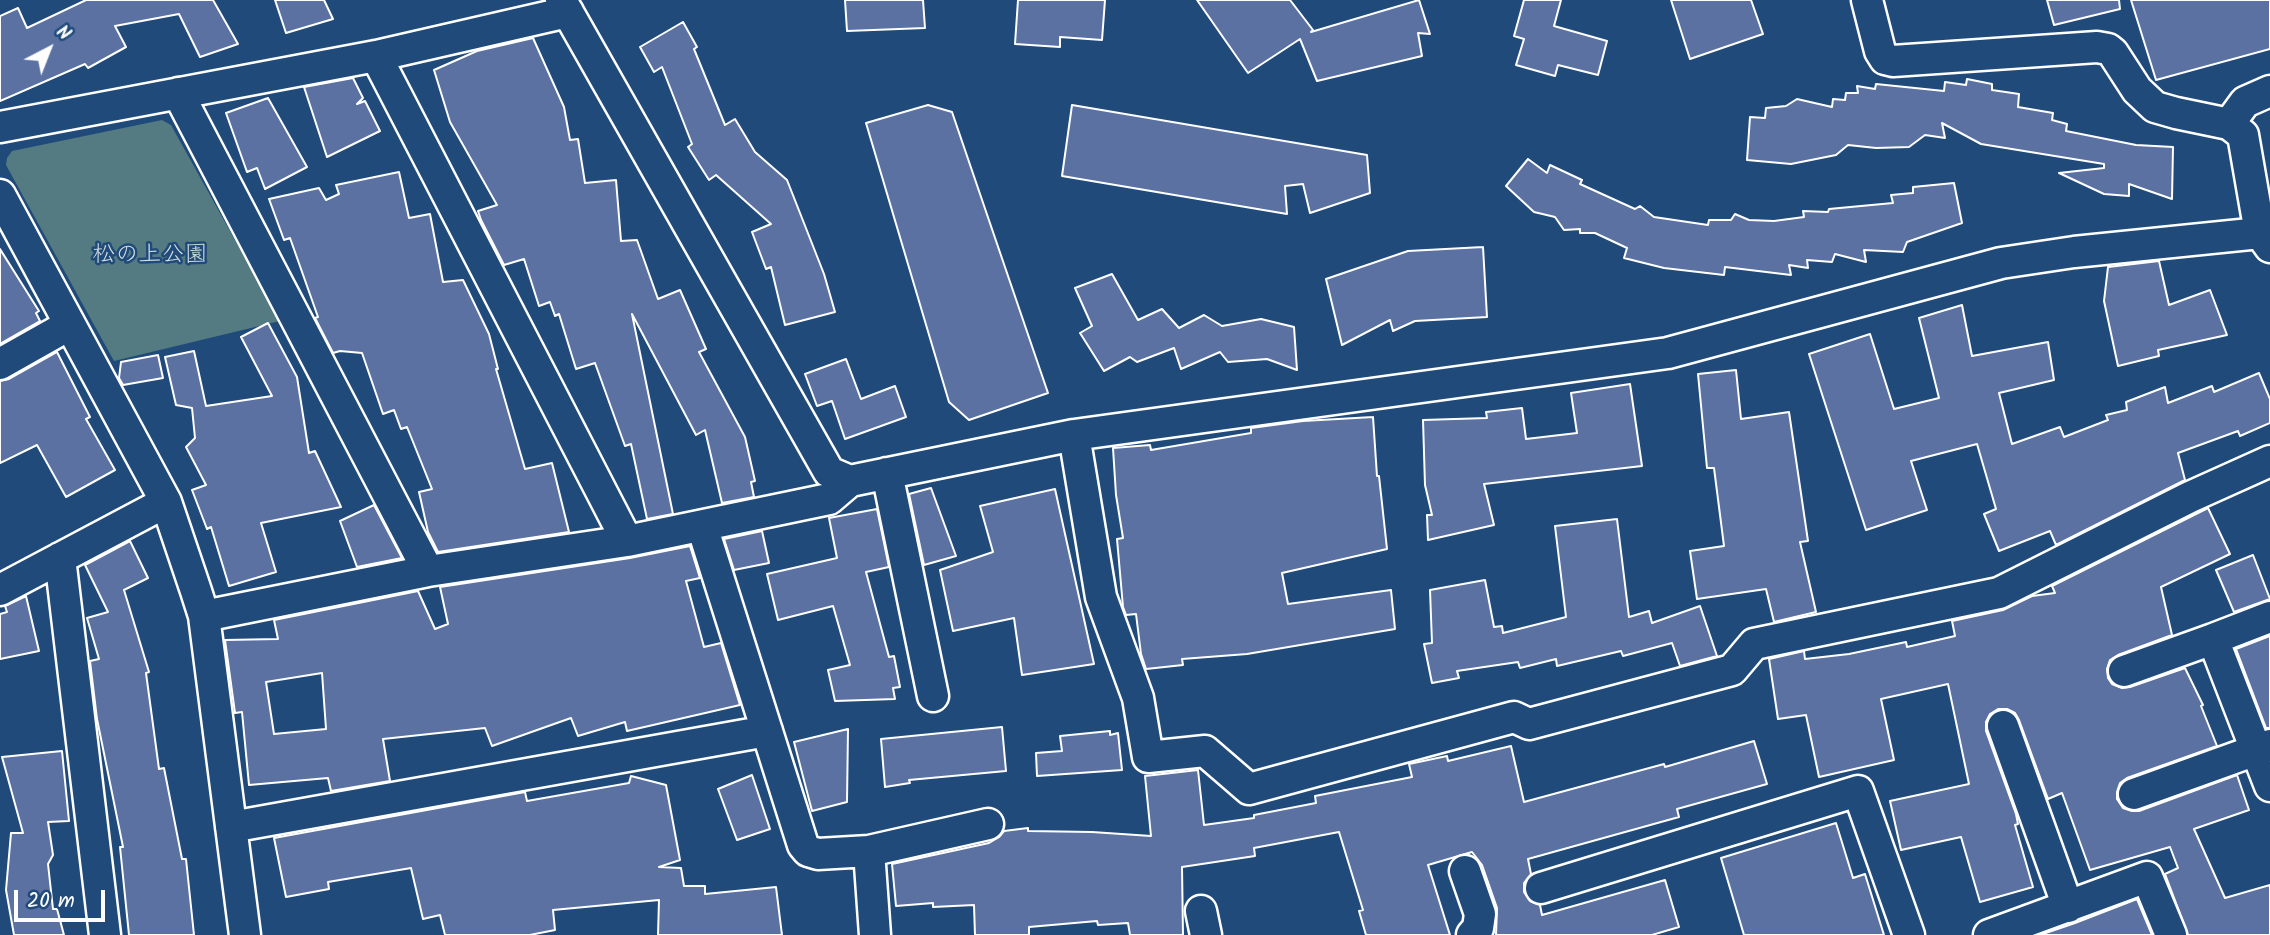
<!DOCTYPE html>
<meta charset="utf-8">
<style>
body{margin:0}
#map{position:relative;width:2270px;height:935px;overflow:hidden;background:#1f4a7a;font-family:Kalam,sans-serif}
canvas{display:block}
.north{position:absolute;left:14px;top:14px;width:70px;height:70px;-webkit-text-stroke:5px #1f4a7a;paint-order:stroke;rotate:42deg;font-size:19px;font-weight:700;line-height:28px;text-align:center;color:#fff}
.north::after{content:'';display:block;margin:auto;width:24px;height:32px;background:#fff;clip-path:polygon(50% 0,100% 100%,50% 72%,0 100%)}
.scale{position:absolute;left:14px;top:890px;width:91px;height:32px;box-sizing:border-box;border:4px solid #fff;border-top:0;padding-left:9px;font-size:21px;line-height:24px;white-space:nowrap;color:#fff;-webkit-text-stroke:5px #1f4a7a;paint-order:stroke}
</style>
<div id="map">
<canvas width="2270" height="935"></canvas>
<div class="north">N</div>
<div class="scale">20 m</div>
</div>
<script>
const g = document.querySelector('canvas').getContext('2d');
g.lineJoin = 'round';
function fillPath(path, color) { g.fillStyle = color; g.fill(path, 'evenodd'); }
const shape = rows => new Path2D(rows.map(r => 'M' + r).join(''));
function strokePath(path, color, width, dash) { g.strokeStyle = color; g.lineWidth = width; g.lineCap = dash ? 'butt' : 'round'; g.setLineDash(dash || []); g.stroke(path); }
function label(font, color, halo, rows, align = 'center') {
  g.font = font + ' Kalam,"Klee One",sans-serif'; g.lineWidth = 5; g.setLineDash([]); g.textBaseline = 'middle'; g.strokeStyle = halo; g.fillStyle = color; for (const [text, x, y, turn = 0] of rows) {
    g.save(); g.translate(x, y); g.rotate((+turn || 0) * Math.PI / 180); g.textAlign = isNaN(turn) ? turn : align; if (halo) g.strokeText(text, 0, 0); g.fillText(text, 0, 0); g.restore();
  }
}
fillPath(shape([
 [162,120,171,125,280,321,114,361,6,165,7,158,12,151]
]), '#537b81');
const building = shape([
 [86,0,213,0,238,44,200,57,179,14,115,26,126,47,88,68,85,64,0,101,0,16,18,8,27,28,86,0],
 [275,0,324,0,333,19,286,33,275,0],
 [845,0,923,0,925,28,847,31,845,0],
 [1018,0,1105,0,1102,40,1060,37,1060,47,1015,44,1018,0],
 [1197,0,1290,0,1313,30,1311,32,1419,0,1430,34,1418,33,1422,56,1317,81,1300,39,1248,73,1197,0],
 [1524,0,1561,0,1554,26,1607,41,1598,75,1558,65,1555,76,1516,65,1524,39,1514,36,1524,0],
 [1671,0,1751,0,1763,34,1690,59,1671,0],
 [2047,0,2119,0,2120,9,2054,25,2047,0],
 [2131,0,2270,0,2270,49,2156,80,2131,0],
 [683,22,697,47,694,49,725,125,735,119,755,152,787,180,824,274,835,312,785,325,771,267,766,269,752,232,771,224,716,175,709,180,688,147,692,144,662,67,654,72,640,47,683,22],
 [533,38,564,107,570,140,578,139,585,183,616,180,621,241,637,240,658,299,680,290,706,349,699,352,745,437,755,481,751,482,754,497,722,503,705,430,696,435,632,314,673,514,647,519,631,444,625,446,595,363,576,369,559,314,555,316,550,302,539,306,524,259,504,265,481,220,478,211,497,205,450,122,434,70,477,51,533,38],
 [353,78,363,98,357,104,365,101,380,131,327,157,304,87,353,78],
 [1967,79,1992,84,1992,90,2019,94,2018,107,2053,113,2052,120,2067,124,2066,131,2136,145,2173,147,2172,199,2129,184,2129,196,2104,194,2059,173,2104,168,2104,164,1981,144,1942,123,1945,138,1925,135,1909,147,1876,148,1848,145,1836,155,1791,164,1747,160,1750,117,1765,118,1766,108,1786,106,1797,99,1832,107,1833,99,1845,100,1846,93,1858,93,1857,86,1875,89,1876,84,1944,91,1945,82,1966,85,1967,79],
 [268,98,307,167,265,189,257,168,247,172,226,113,268,98],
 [928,105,952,112,1048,393,969,420,949,402,866,123,928,105],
 [1072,105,1367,155,1370,193,1310,213,1303,184,1285,186,1287,214,1062,176,1072,105],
 [1528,159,1547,173,1550,165,1582,180,1580,184,1635,209,1640,206,1654,217,1708,225,1709,220,1731,220,1735,214,1749,220,1774,221,1804,217,1803,211,1828,212,1829,209,1893,203,1891,195,1913,193,1913,187,1954,183,1962,223,1907,242,1903,252,1864,250,1866,262,1835,254,1832,262,1807,260,1808,268,1789,265,1791,275,1725,267,1724,275,1664,268,1624,258,1627,248,1595,233,1580,233,1580,229,1564,230,1555,217,1534,212,1506,186,1528,159],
 [399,172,409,218,430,214,443,282,463,280,489,334,498,369,496,369,525,469,552,463,569,532,438,552,428,532,419,492,432,489,407,427,401,429,394,410,383,414,362,353,340,351,333,353,315,318,318,317,290,238,284,240,269,199,319,188,326,200,339,194,336,185,399,172],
 [1483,247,1487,317,1415,321,1393,331,1390,320,1342,345,1326,279,1408,251,1483,247],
 [0,249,39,311,36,313,40,321,0,344,0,249],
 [2159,261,2169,305,2210,290,2227,335,2158,350,2159,356,2118,366,2104,301,2108,267,2159,261],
 [1112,274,1138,320,1162,309,1179,328,1204,315,1222,326,1261,319,1294,327,1297,370,1267,359,1228,362,1220,352,1181,369,1174,348,1137,362,1130,357,1104,371,1080,333,1092,326,1075,288,1112,274],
 [1962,305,1972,356,2048,342,2054,380,1999,393,2012,444,2060,427,2064,437,2108,420,2106,415,2127,410,2126,402,2165,387,2168,403,2212,386,2214,392,2259,373,2270,399,2270,423,2240,436,2238,431,2178,453,2185,480,2056,545,2050,531,1999,551,1984,514,1996,509,1977,444,1911,461,1927,510,1866,530,1809,354,1870,334,1894,409,1939,398,1919,318,1962,305],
 [268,323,297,377,309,453,315,451,341,507,261,523,276,572,229,586,211,527,207,529,192,490,206,485,186,447,195,438,192,408,176,405,165,357,194,351,206,406,272,396,241,337,268,323],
 [57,352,90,417,86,419,115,470,66,497,37,445,0,463,0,381,9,379,57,352],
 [158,355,163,378,123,385,119,378,121,362,158,355],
 [846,359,861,399,895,386,906,417,845,439,832,401,817,406,805,374,846,359],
 [1736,370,1741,419,1789,412,1808,541,1800,542,1816,612,1774,622,1766,589,1697,599,1690,551,1724,546,1714,468,1707,468,1698,374,1736,370],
 [1630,384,1642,466,1484,484,1494,525,1428,540,1427,515,1432,515,1425,485,1423,420,1487,418,1486,412,1522,408,1526,439,1577,433,1571,393,1630,384],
 [1373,417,1377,476,1379,476,1387,549,1282,573,1288,604,1391,590,1395,629,1247,654,1182,659,1183,665,1146,669,1141,654,1136,614,1126,615,1123,607,1117,539,1123,538,1116,495,1113,448,1150,445,1151,450,1251,433,1251,428,1303,421,1373,417],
 [931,488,956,556,924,565,909,494,931,488],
 [1055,489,1094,664,1022,675,1014,618,953,631,940,570,993,552,980,506,1055,489],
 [374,505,402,558,357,567,340,521,374,505],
 [2208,508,2230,554,2161,587,2172,635,2118,655,2110,660,2107,669,2108,678,2112,684,2122,688,2130,687,2185,668,2203,705,2201,706,2217,746,2127,778,2120,783,2117,792,2117,799,2123,808,2132,811,2139,811,2237,775,2249,810,2194,829,2225,898,2270,885,2270,935,2188,935,2165,874,2178,868,2170,847,2090,870,2062,793,2048,799,2019,720,2015,713,2007,709,1998,709,1990,714,1986,722,1986,731,2016,814,2018,824,2015,825,2033,887,1980,902,1961,837,1901,850,1890,801,1969,784,1948,684,1881,699,1894,760,1819,777,1806,715,1778,719,1769,659,1804,651,1805,659,1849,654,1906,642,1907,647,1955,636,1952,621,2003,610,2032,596,2055,593,2052,586,2208,508],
 [877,509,889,567,866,572,889,657,894,656,900,687,893,688,895,699,835,701,828,670,850,665,833,606,778,620,767,574,837,558,829,518,877,509],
 [1617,519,1629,617,1649,611,1652,623,1700,606,1717,656,1680,666,1672,643,1623,656,1621,651,1557,666,1556,659,1520,668,1518,662,1457,671,1459,678,1432,683,1424,644,1432,643,1430,590,1485,580,1494,627,1502,626,1503,633,1566,617,1555,526,1617,519],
 [762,531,769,563,734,570,724,539,762,531],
 [130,541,148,578,124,590,149,672,146,673,159,769,164,768,182,859,186,859,194,935,129,935,120,847,123,847,97,719,90,661,99,659,87,618,108,612,85,565,130,541],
 [690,546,700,578,686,581,704,647,721,643,740,705,627,731,625,722,578,736,571,718,492,746,485,728,383,739,390,781,331,791,328,778,249,785,242,712,235,713,225,640,278,639,274,620,418,591,435,629,448,624,440,587,630,558,690,546],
 [322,673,326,729,274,734,266,682,322,673],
 [2253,555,2270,599,2234,612,2216,570,2253,555],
 [26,596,39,651,0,659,0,614,7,612,5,606,26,596],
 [2270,636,2270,728,2266,728,2236,649,2270,636],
 [1002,727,1006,771,909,780,910,783,885,787,881,739,1002,727],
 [848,729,847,802,812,811,794,742,848,729],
 [1110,731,1110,735,1118,733,1122,770,1037,776,1036,753,1062,751,1060,736,1110,731],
 [1754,741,1767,784,1677,809,1679,817,1528,859,1531,874,1524,883,1524,892,1530,901,1540,905,1542,915,1665,880,1679,927,1652,935,1496,935,1497,908,1482,865,1472,852,1428,865,1450,935,1366,935,1359,911,1363,910,1339,832,1254,848,1255,856,1182,867,1183,935,1130,935,1128,923,1098,925,1097,921,1029,927,1029,935,975,935,974,905,933,907,933,903,896,906,892,864,989,843,999,837,1004,831,1028,828,1028,831,1092,832,1151,836,1145,776,1198,770,1204,825,1254,818,1254,815,1316,803,1315,796,1412,777,1409,764,1447,756,1448,761,1511,746,1524,802,1664,764,1665,767,1754,741],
 [62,751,69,821,48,822,53,855,48,864,53,909,57,909,64,935,14,935,6,890,11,833,23,833,2,757,62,751],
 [752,775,770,829,737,840,718,789,752,775],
 [631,776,666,785,680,860,659,867,681,868,684,886,705,886,705,894,776,887,782,935,658,935,659,900,553,910,555,930,530,935,445,935,440,915,423,919,411,868,328,882,329,889,286,897,274,838,525,792,527,801,629,783,631,776],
 [1836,823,1853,878,1865,874,1884,935,1744,935,1721,858,1836,823],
 [2137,899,2152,935,2040,935,2075,923,2137,899]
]);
fillPath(building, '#5a71a2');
strokePath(building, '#fff', 2);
const minor = shape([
 [561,0,829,472,850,481],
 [1867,0,1880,51,1885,59,1893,61,2097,47,2108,49,2113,53,2137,90,2155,107,2176,113,2229,124,2243,135,2260,233,2270,247],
 [376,56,627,541],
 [178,93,428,571],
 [2229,124,2245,102,2270,91],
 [0,127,376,56,568,12],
 [0,195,166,502,196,591,204,616,245,935],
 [0,364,69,325],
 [1074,435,1101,597,1138,698,1148,757,1205,751,1249,789,1514,717,1529,724,1732,670,1754,644,1999,593,2190,497,2270,461],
 [887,473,933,696],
 [702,526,803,845,808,851,818,854,869,851,875,935],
 [60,558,105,935],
 [0,590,166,502],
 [204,616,428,571,627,541,829,499,850,481,1074,435,1668,353,2001,263,2074,252,2260,233],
 [2270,617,2213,639,2270,786],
 [2124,671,2213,639],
 [2003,726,2068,907],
 [2134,794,2270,745],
 [231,827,767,731],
 [869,851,988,824],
 [1465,871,1480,914,1478,928,1472,935],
 [1541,888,1858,791,1909,935],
 [1201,911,1206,935],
 [1989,935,2147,877,2171,935]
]);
strokePath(minor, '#fff', 35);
strokePath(minor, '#1f4a7a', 30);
label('23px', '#d4dee0', '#1f4a7a', [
 ["松の上公園",150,257]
]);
</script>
